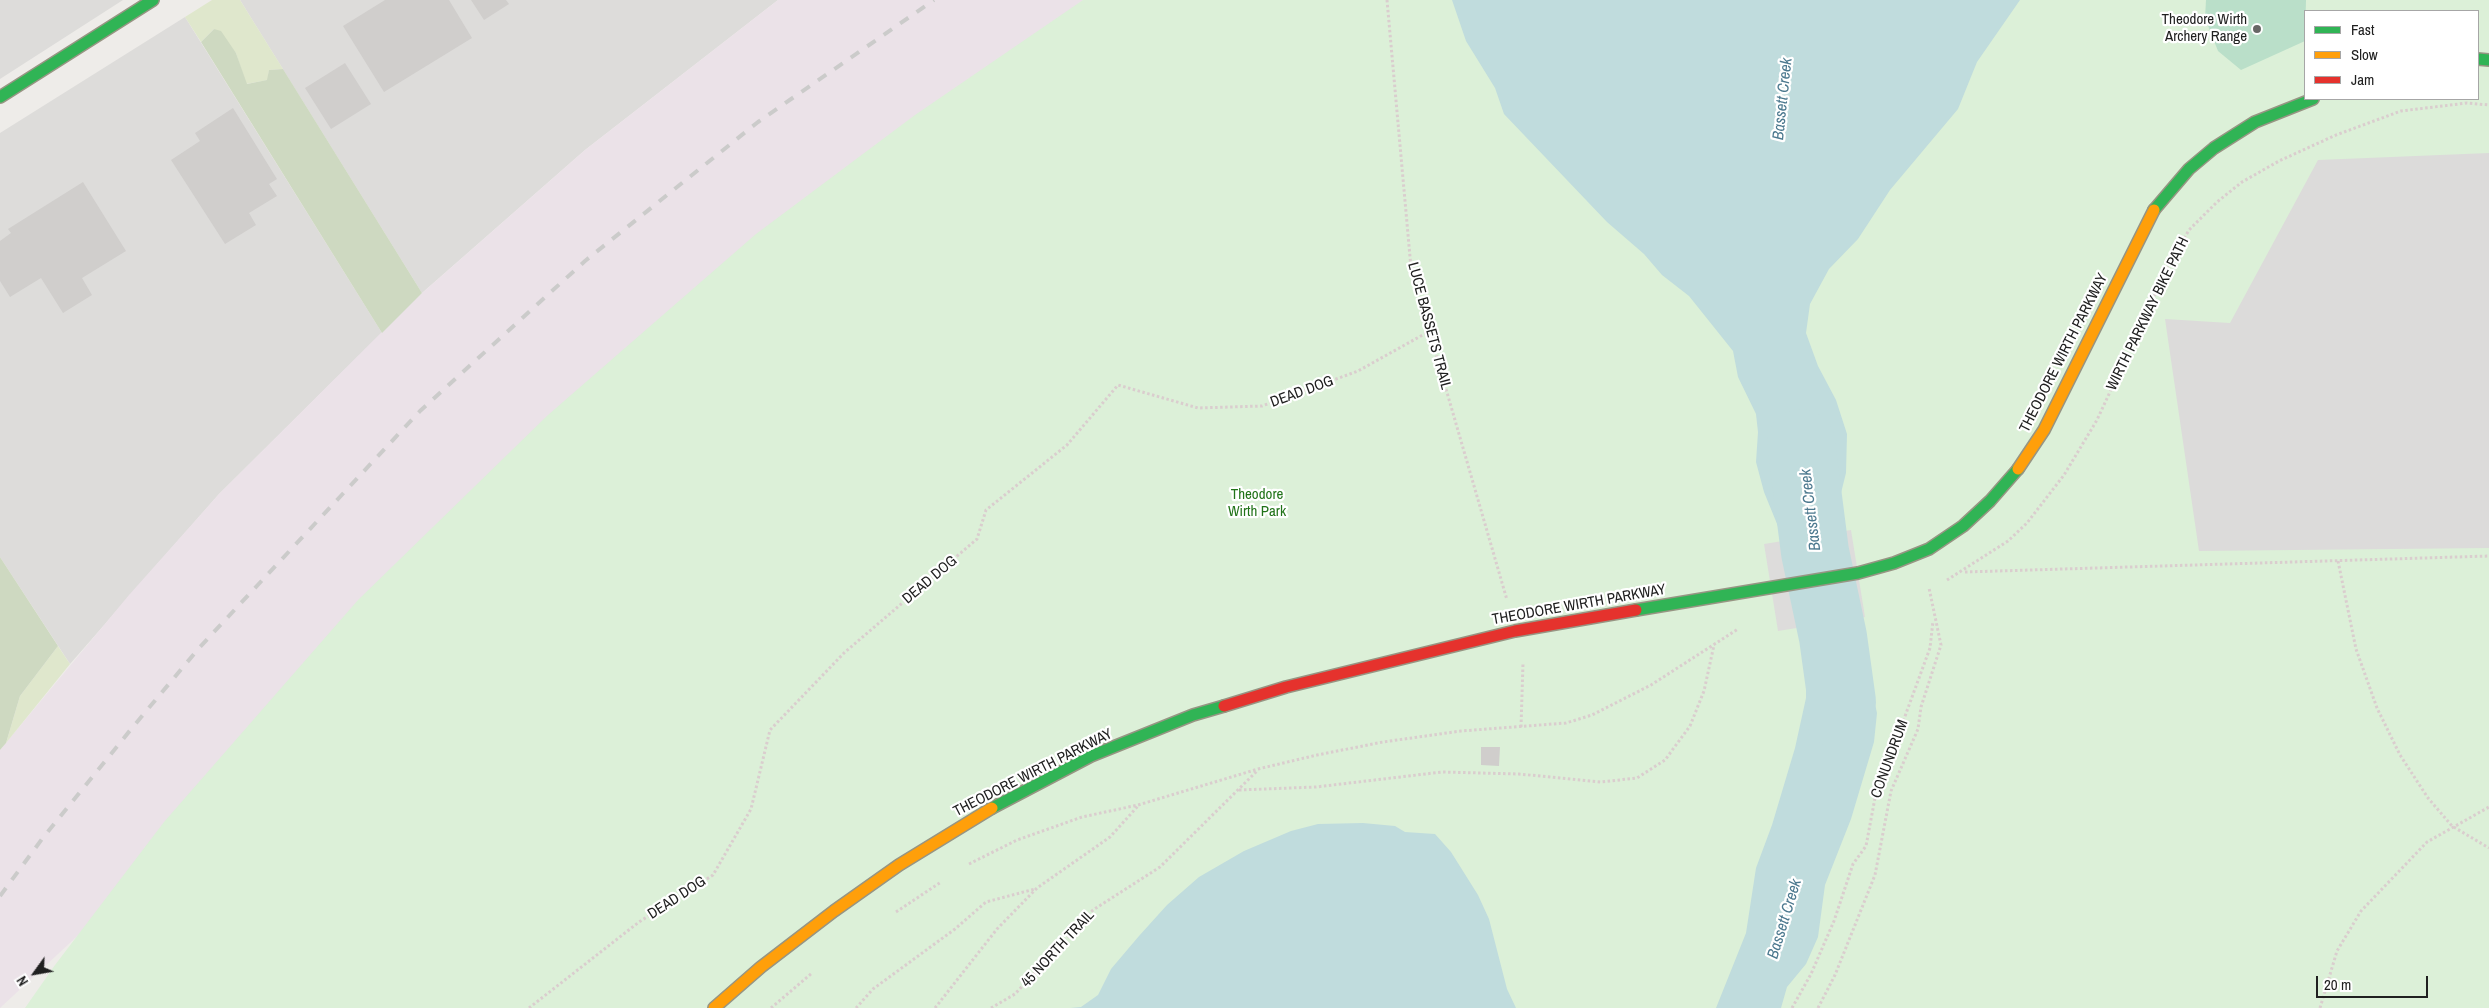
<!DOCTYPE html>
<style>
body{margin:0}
#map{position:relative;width:2489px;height:1008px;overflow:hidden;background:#eeece9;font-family:"Archivo Narrow",sans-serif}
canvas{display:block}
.legend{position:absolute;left:2304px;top:10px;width:175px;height:90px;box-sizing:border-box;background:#fff;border:1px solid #a6a6a6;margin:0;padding:6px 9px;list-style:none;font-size:15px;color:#202020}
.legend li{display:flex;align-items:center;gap:10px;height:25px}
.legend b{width:25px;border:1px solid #a6a6a6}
.north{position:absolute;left:10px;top:948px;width:50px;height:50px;-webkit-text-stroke:4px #fff;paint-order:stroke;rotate:238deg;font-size:14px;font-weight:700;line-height:20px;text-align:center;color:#202020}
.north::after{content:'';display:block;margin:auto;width:18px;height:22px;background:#202020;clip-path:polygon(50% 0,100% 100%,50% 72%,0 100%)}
.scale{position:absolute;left:2316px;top:976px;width:112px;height:22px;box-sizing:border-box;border:2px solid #202020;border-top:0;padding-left:6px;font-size:15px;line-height:18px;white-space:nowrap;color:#202020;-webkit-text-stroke:4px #fff;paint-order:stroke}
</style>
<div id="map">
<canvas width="2489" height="1008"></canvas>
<ul class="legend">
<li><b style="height:6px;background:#30b455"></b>Fast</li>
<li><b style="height:6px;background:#ff9f0a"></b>Slow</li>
<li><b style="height:6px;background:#e5322d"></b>Jam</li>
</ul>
<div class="north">N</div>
<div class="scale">20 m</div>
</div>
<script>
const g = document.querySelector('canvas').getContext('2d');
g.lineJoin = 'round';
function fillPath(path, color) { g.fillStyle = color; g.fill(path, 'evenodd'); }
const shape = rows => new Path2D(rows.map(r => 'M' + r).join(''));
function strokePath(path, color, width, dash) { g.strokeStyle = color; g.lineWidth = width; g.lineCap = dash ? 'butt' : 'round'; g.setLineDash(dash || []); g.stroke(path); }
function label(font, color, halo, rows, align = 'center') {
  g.font = font + ' "Archivo Narrow",sans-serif'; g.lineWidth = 4.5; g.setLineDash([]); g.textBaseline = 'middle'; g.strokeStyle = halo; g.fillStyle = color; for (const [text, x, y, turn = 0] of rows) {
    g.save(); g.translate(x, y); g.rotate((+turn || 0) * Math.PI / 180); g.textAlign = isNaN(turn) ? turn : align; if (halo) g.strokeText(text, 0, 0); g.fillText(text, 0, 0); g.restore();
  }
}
fillPath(shape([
 [0,0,123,0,0,79],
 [240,0,778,0,585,150,422,293],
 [185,17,382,333,219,494,70,664,0,557,0,133]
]), '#dddcda');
fillPath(shape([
 [778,0,1083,0,0,1008,0,750,129,595,219,494,413,301,585,150]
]), '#ebe2e8');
fillPath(shape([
 [212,0,240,0,283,69,269,70,268,80,246,84,236,53,214,29,201,42,185,17],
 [58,646,70,664,6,743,20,696]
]), '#dfe7cc');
fillPath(shape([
 [214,29,221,31,236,53,247,84,267,80,269,70,283,69,422,293,382,333,201,42],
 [0,557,58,646,20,696,6,743,0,750]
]), '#ced9c1');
fillPath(shape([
 [1083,0,2489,0,2489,1008,25,1008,55,965,164,822,358,600,548,415,756,234,915,115],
 [2305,11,2478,11,2478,99,2305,99]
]), '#dcf0d8');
fillPath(shape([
 [2206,0,2306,0,2305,41,2241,70,2218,51,2205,18]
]), '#badfc9');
fillPath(shape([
 [2489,153,2489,548,2199,551,2165,319,2230,323,2318,160]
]), '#dcdbda');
fillPath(shape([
 [1452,0,2020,0,1977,62,1958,109,1890,190,1858,239,1829,269,1810,304,1806,333,1818,366,1836,400,1847,434,1846,473,1835,517,1836,532,1784,541,1764,492,1756,462,1758,432,1756,414,1738,377,1733,351,1689,296,1662,275,1644,254,1607,222,1504,114,1495,88,1466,41],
 [1859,618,1864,656,1877,713,1874,742,1851,819,1825,885,1818,937,1806,964,1787,987,1781,1008,1716,1008,1746,933,1756,868,1772,825,1795,748,1806,698,1806,650,1798,628],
 [1363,823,1395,826,1405,832,1435,834,1451,852,1478,895,1489,919,1507,989,1516,1008,1070,1008,1081,1007,1098,995,1111,969,1139,936,1167,905,1199,877,1244,851,1291,831,1318,824]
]), '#c0dcdd');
fillPath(shape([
 [1851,530,1865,617,1778,631,1764,544]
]), '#dddcdb');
strokePath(shape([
 [1801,443,1815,552,1833,637,1842,702,1839,715]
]), '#c0dcdd', 68);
fillPath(shape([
 [385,0,449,0,472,38,384,92,343,26],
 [471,0,506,0,509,4,484,20],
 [345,63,371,104,331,129,305,88],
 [233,108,277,179,269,184,277,196,249,213,256,225,225,244,171,160,200,141,195,133],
 [83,182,126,251,82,278,92,295,63,313,41,278,10,297,0,281,0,241,11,233,8,229],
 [1481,747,1500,747,1499,766,1481,765]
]), '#d0cecc');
const fast = shape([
 [2478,59,2489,60],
 [0,97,153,0],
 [2154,210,2189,169,2214,148,2255,122,2313,99],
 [1636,610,1858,573,1894,563,1929,549,1963,526,1990,501,2018,469],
 [992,808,1091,756,1193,715,1224,706]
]);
const slow = shape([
 [2018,469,2044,430,2154,210],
 [714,1008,761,967,834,911,899,865,992,808]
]);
const jam = shape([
 [1224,706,1286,687,1515,631,1636,610]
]);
strokePath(fast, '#979583', 14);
strokePath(slow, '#979583', 14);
strokePath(jam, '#979583', 14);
strokePath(shape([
 [1387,0,1411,268,1507,600],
 [2338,561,2356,649,2377,708,2400,755,2428,798,2452,826,2489,848],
 [1965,572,2489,556],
 [1947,580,2008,541,2027,523,2064,475,2097,420,2169,264,2189,230,2217,202,2242,182,2279,161,2336,135,2401,111,2467,103,2489,105],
 [1521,727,1523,663],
 [1239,790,1316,787,1442,772,1519,774,1601,782,1637,778,1665,760,1690,726,1704,691,1714,645],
 [969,864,1017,840,1082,817,1138,805,1258,769,1317,755,1383,742,1461,731,1566,723,1592,715,1651,685,1738,629],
 [896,912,941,882],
 [529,1008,639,922,713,875,751,809,770,730,844,653,977,539,986,510,1067,445,1118,385,1198,408,1262,406,1358,371,1428,332],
 [771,1008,812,973],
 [856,1008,873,989,955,929,986,902,1035,889],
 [935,1008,997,929,1037,888,1110,837,1138,806],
 [991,1008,1015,994,1093,910,1160,867,1258,770],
 [1792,1008,1811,974,1834,921,1853,864,1866,846,1875,798,1930,648,1933,621],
 [1818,1008,1835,975,1875,875,1891,791,1918,729,1921,707,1941,645,1929,588],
 [2320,1008,2337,951,2361,911,2427,842,2489,807]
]), '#dacdce', 3, [2.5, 2.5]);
strokePath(fast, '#30b455', 11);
strokePath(slow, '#ff9f0a', 11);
strokePath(jam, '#e5322d', 11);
strokePath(shape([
 [0,896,42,839,132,728,199,648,420,411,585,261,758,122,934,0]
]), '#cbcbca', 4, [10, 10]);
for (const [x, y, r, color] of [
 [2257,29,5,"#686766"]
]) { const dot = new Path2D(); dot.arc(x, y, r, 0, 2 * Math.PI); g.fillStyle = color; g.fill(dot); strokePath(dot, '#fff', 2); }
label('15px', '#202020', '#fff', [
 ["Theodore Wirth",2247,20],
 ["Archery Range",2247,37]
], 'right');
label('15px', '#202020', '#fff', [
 ["WIRTH PARKWAY BIKE PATH",2148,314,-64],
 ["LUCE BASSETS TRAIL",1429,326,75],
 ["THEODORE WIRTH PARKWAY",2064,353,-63],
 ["DEAD DOG",1302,392,-20],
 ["DEAD DOG",930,580,-40],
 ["THEODORE WIRTH PARKWAY",1579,605,-10],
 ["CONUNDRUM",1890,759,-70],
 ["THEODORE WIRTH PARKWAY",1033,773,-27],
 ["DEAD DOG",677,898,-33],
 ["45 NORTH TRAIL",1058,949,-47]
]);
label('15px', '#217319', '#fff', [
 ["Theodore",1257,495],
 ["Wirth Park",1257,512]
]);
label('italic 16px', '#4c798f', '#fff', [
 ["Bassett Creek",1783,99,-84],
 ["Bassett Creek",1811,510,-97],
 ["Bassett Creek",1785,919,-73]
]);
</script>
